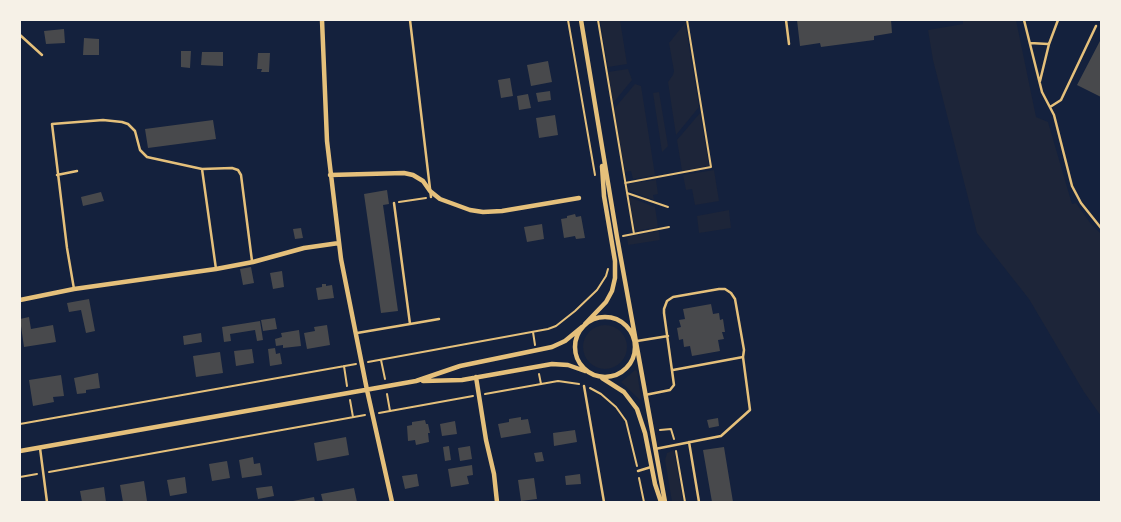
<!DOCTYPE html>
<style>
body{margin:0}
#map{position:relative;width:1121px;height:522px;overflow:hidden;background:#14213d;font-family:"Sofia Sans Condensed",sans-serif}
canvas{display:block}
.frame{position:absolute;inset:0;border:21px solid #f6f1e7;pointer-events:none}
</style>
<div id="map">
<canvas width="1121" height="522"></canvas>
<div class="frame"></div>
</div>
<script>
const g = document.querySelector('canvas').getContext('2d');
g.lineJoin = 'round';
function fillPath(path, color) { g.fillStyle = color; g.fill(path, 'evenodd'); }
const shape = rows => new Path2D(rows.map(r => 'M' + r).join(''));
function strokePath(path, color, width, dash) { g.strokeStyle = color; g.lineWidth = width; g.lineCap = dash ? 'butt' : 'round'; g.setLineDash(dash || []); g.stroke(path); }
fillPath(shape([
 [600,20,620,20,627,64,608,67],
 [963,20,1016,20,1036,117,1048,122,1072,204,1076,203,1091,224,1101,234,1101,416,1084,392,1029,299,977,233,933,60,928,30,963,24],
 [685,23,699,107,676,135,668,82,673,75,674,71,669,43],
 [628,69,632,80,613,103,608,72],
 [635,84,641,86,655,175,633,179,631,171,625,172,614,109],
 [659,92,668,146,662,152,653,93],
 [700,113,709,166,682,171,677,140],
 [714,170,719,201,695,205,692,189,686,190,683,175],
 [656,180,658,194,653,195,654,200,628,190,627,184],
 [629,197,655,207,658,227,635,231],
 [729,210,731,228,699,233,697,216],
 [659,231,660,240,628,245,627,237],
 '583 347a22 22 0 1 1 44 0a22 22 0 1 1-44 0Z',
 [635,370,637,371,641,398,640,400,621,382],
 [674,450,683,502,672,502,665,460,667,453]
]), '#1d2539');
fillPath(shape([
 [797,20,891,20,892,33,874,36,874,40,821,47,820,43,800,46],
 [64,29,65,43,46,44,44,31],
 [84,38,99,39,99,55,83,55],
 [1101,39,1101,97,1077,85],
 [181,51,191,51,190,68,181,67],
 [202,52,223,52,223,66,201,65],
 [258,53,270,53,269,72,261,72,262,69,257,69],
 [548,61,552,82,531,86,527,65],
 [510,78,513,96,501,98,498,80],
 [550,91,551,100,538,102,536,93],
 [528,94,531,108,519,110,517,96],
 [555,115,558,135,539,138,536,118],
 [213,120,216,139,148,148,145,129],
 [387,190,389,204,383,205,398,311,381,313,364,194],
 [101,192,104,201,83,206,81,197],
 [575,214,576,217,581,216,585,238,576,239,575,236,564,238,561,219,567,218,567,216],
 [542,224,544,239,527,242,524,227],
 [301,228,303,238,295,239,293,229],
 [251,267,254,283,243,285,240,269],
 [282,271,284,287,273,289,270,273],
 [322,284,326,284,326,286,332,285,334,298,318,300,316,288,322,287],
 [89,299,95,331,86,333,81,310,69,312,67,303],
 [711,304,713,314,719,313,720,320,723,319,725,332,722,332,724,339,718,340,720,351,692,356,690,346,684,347,683,339,679,340,677,328,681,327,679,320,685,319,683,309],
 [29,317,31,329,53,325,56,342,24,347,20,319],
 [275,318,277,329,263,331,261,320],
 [260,321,263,340,257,341,255,330,230,334,231,341,224,342,222,327],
 [327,325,330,345,307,349,304,333,315,331,314,327],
 [299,330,301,346,283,348,283,345,276,346,275,339,282,337,281,333],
 [201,333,202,342,184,345,183,336],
 [275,348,276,354,280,353,282,364,270,366,268,349],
 [252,349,254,363,236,366,234,351],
 [220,352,223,373,196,377,193,356],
 [98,373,100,388,86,390,86,393,77,394,74,378],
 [61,375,64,396,53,397,54,402,33,406,29,380],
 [521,417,521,420,528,419,531,433,501,438,498,424,509,422,509,419],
 [718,418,719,426,709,428,707,420],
 [425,420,426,424,428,424,430,433,428,433,429,442,416,445,415,440,408,441,407,426,412,425,412,422],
 [455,421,457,434,442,436,440,424],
 [575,430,577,442,554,446,553,433],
 [346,437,349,455,317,461,314,443],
 [449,446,451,460,445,461,443,447],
 [470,446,472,459,460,461,458,448],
 [724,447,733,502,712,502,703,450],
 [542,452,544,461,536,462,534,453],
 [253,457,254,464,260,463,262,475,242,478,239,460],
 [227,461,230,478,212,481,209,464],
 [472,465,473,475,467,476,469,484,451,487,448,469],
 [417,474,419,486,405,489,402,476],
 [580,474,581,484,566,485,565,476],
 [185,477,187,493,170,496,167,480],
 [534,478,537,499,521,501,518,480],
 [144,481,147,501,123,502,120,485],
 [272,486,274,496,258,499,256,488],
 [104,487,106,502,82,502,80,491],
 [354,488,357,502,323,502,321,494],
 [314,497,315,502,293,502,293,501]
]), '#48494c');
strokePath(shape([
 [568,20,595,175],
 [598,20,634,234],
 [625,183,711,167,687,20],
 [627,193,668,207],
 [399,202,426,198],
 [623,236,669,227],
 [533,332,535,345],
 [381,360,385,379],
 [368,362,548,329,556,326,575,311,597,290,606,276,608,269],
 [344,366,347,386],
 [539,374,541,384],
 [590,388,601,394,616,407,626,421,637,466],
 [387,394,390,411],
 [485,394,558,381,579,384],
 [350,400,353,417],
 [379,413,473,396],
 [20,424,356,364],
 [660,430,671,429,674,439],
 [676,451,685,502],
 [49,472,365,415],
 [20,477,37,474],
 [639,478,644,502]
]), '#e5c07b', 2);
strokePath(shape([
 [410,20,431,197],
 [786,20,789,44],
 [1024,20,1042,92,1054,115,1072,186,1081,203,1101,228],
 [20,35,42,55],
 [1030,43,1048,44],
 [1040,81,1049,44,1058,20],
 [1050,107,1061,100,1096,26],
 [202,169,216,269],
 [57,175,77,171],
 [74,289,67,248,52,124,103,120,122,122,128,124,135,131,140,150,147,157,202,169,232,168,238,170,241,175,252,261],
 [410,324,439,319],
 [357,333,410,324,394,203],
 [637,341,668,336],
 [673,370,743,357],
 [584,386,604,502],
 [645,395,670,390,674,385,664,313,664,309,667,301,673,297,719,289,725,289,731,293,735,299,744,350,743,357,750,410,721,436,655,449],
 [689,442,699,502],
 [40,448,47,502],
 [638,471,651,467]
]), '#e5c07b', 2.5);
strokePath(shape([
 [322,20,327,141,341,259,367,390,392,502],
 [581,20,617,237,665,502],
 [330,175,404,173,413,175,423,181,430,191,440,199,470,210,483,212,502,211,579,198],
 [20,300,74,289,216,269,253,262,304,248,339,243],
 '575 347a30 30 0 1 1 60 0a30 30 0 1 1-60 0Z',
 [585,324,606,302,612,291,615,278,615,261,604,196,602,166],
 [476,377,486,440,494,474,497,502],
 [602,378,624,392,637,409,645,433,655,484,661,502],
 [423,381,462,380,552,364,568,365,585,371],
 [20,451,416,381,460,366,552,347,565,341,582,327]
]), '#e5c07b', 4.5);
</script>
